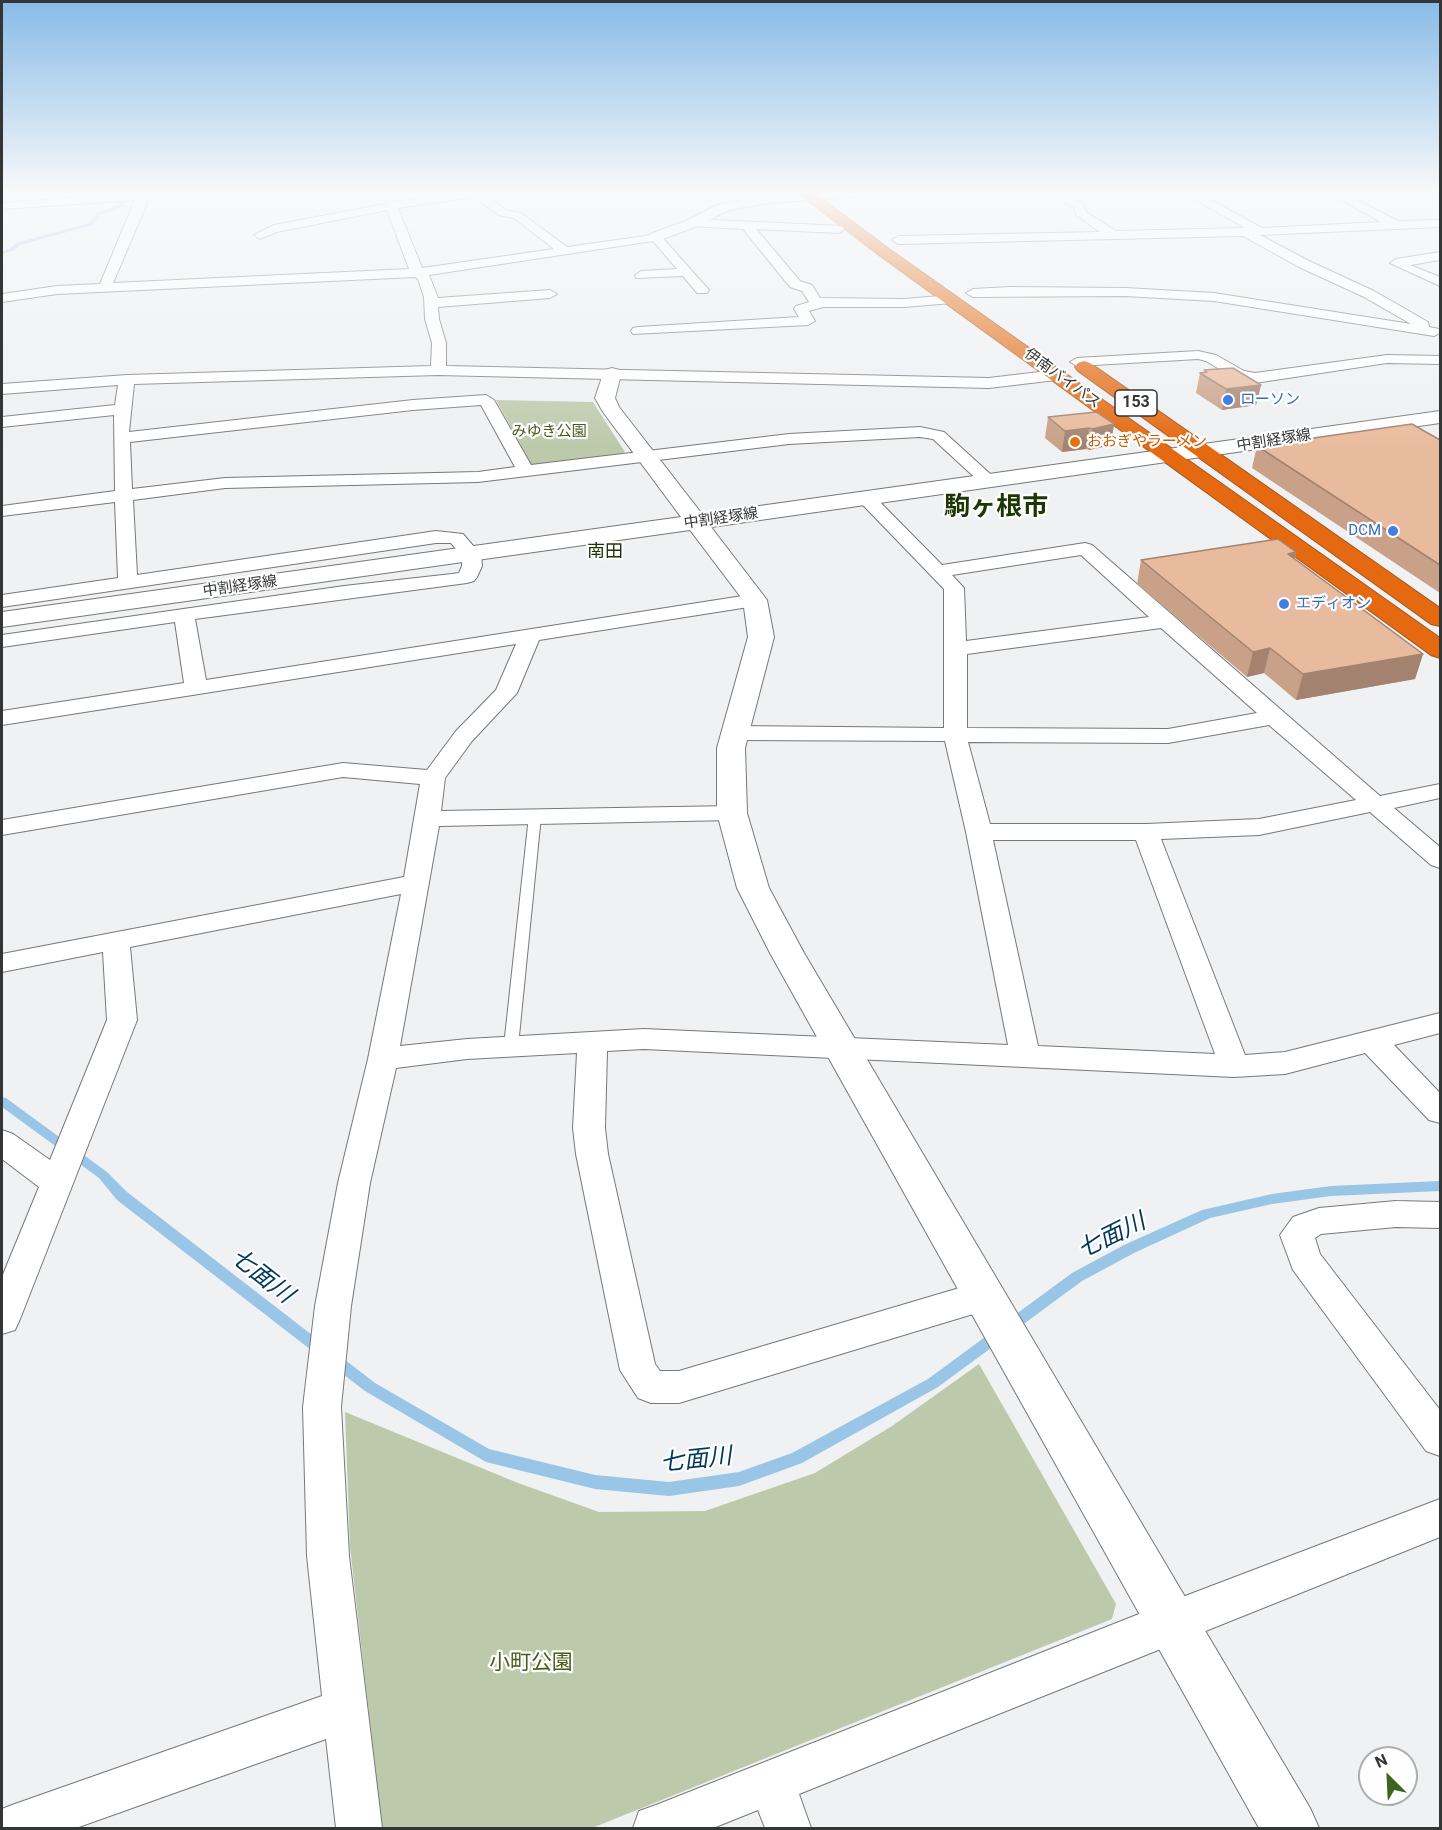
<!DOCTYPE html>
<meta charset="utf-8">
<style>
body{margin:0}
#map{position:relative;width:1442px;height:1830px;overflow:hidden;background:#eff1f3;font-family:Roboto,sans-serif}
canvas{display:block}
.frame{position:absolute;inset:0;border:3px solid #343535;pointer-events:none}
.north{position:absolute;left:1358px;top:1746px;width:60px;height:60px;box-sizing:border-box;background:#fefeff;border:2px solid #adaeae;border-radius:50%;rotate:336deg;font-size:16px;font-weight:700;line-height:24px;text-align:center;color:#343535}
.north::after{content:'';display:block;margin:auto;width:21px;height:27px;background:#3d631c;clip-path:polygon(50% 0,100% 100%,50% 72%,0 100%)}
</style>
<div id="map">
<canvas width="1442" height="1830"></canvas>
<div class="frame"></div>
<div class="north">N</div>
</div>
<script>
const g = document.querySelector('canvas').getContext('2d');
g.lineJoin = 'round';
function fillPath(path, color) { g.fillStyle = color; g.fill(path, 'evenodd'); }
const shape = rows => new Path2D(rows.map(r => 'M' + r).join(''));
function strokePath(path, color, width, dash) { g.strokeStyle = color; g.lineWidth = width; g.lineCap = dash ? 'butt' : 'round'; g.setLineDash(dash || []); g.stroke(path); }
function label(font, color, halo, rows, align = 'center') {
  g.font = font + ' Roboto,"Noto Sans JP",sans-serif'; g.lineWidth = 4.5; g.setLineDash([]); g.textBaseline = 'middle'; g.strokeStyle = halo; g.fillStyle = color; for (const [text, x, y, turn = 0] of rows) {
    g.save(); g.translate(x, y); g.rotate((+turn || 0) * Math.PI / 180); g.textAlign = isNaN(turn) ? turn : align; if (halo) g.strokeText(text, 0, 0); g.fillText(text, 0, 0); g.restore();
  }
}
fillPath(shape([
 [496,400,593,402,625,452,620,455,543,465,531,464],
 [979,1364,1116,1604,1112,1619,592,1828,382,1828,350,1547,345,1412,518,1483,599,1512,705,1511,815,1473,892,1426]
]), '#bdc9ab');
fillPath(shape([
 [229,190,235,190,222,196,154,199,152,198,221,194,229,190],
 [129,199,131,201,123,202,125,206,101,215,93,225,20,245,15,250,2,254,2,252,11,248,16,243,89,223,97,213,120,204,118,200,129,199],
 [2,1097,6,1098,107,1172,127,1192,325,1345,327,1349,325,1353,320,1355,315,1353,117,1200,99,1178,2,1107,2,1097],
 [1440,1181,1440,1191,1331,1196,1272,1204,1210,1218,1134,1253,1082,1281,938,1387,802,1463,739,1486,669,1496,595,1489,486,1462,365,1391,330,1364,328,1360,330,1356,335,1354,340,1356,375,1383,489,1449,595,1475,669,1482,739,1472,792,1453,928,1379,1072,1273,1124,1245,1202,1210,1272,1194,1331,1186,1440,1181]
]), '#99c5e6');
const lane = shape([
 [535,812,541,816,518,1046,516,1050,511,1051,506,1050,504,1046,529,816,535,812]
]);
const street = shape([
 [139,190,150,190,150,196,113,283,409,269,387,210,277,232,260,239,254,235,274,225,385,204,382,190,392,190,396,202,472,190,501,190,486,195,506,210,521,213,567,247,659,234,709,290,707,293,697,293,683,276,636,278,635,275,641,271,677,269,653,241,429,275,438,298,550,290,557,294,550,298,438,307,439,319,446,343,446,366,989,378,1056,370,1064,375,1056,380,989,388,438,375,134,384,129,432,413,400,486,395,494,400,531,465,789,434,920,427,944,432,998,481,995,485,989,486,983,485,933,439,920,437,789,444,478,482,225,488,133,500,137,575,436,531,463,534,481,555,482,566,477,577,474,581,467,583,195,619,206,680,755,594,762,596,765,600,762,604,755,606,539,640,517,693,472,741,445,778,441,811,732,806,741,808,744,813,741,818,732,820,439,826,400,1046,467,1039,644,1029,1008,1045,966,832,945,741,735,740,727,738,723,733,727,728,735,726,944,728,944,589,860,502,857,498,860,494,872,494,942,565,1085,543,1092,545,1380,796,1440,784,1440,798,1394,808,1440,847,1440,868,1431,865,1370,812,1259,835,1161,839,1245,1055,1285,1052,1440,1013,1440,1033,1394,1045,1440,1093,1440,1123,1429,1120,1365,1053,1285,1074,1234,1077,644,1049,607,1051,605,1128,608,1154,655,1364,660,1371,679,1371,983,1281,995,1286,1001,1296,995,1306,983,1311,679,1403,651,1403,638,1398,620,1370,576,1154,573,1128,577,1053,467,1059,396,1068,370,1183,351,1306,341,1407,349,1556,382,1828,336,1828,326,1739,76,1828,2,1828,2,1809,12,1805,322,1696,307,1556,303,1407,315,1306,338,1183,368,1059,401,894,130,947,137,1020,20,1319,15,1330,2,1334,2,1277,39,1187,2,1159,2,1130,13,1134,50,1160,107,1020,103,952,2,972,2,954,404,877,420,784,343,777,2,835,2,820,343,763,427,770,456,731,496,690,516,644,2,725,2,711,184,683,175,622,2,647,2,635,344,586,452,574,459,573,462,566,462,556,451,543,436,543,2,607,2,595,118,578,115,502,2,516,2,506,115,491,114,415,2,427,2,417,115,405,118,385,2,394,2,384,127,375,431,366,432,343,425,319,424,297,418,279,415,277,57,294,2,302,2,294,57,286,100,284,135,200,2,209,2,203,138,193,139,190],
 [474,197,499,215,514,218,554,249,422,268,398,208,474,197],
 [481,405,515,467,478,472,225,478,132,489,130,442,413,410,481,405],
 [1081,555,1149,617,966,641,964,588,952,575,1081,555],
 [1161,628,1257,713,1168,729,967,728,967,654,1161,628],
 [1269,725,1356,800,1259,819,1146,824,990,824,968,742,1168,743,1269,725],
 [993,840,1136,840,1215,1054,1038,1046,993,840],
 [1045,190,1059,190,1084,205,1086,212,1116,231,1245,228,1178,190,1192,190,1262,228,1381,222,1323,190,1337,190,1398,221,1440,220,1440,227,1260,235,1309,261,1374,291,1428,322,1429,327,1439,329,1440,333,1434,336,1214,301,1125,296,973,297,966,293,973,289,1010,287,1125,288,1214,293,1411,324,1364,297,1299,267,1243,236,898,244,892,240,898,236,1100,232,1076,215,1074,208,1045,190],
 [693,219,843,226,845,229,839,233,756,229,800,281,812,285,820,298,904,299,952,295,959,299,952,303,904,307,823,307,809,311,815,321,808,325,633,334,631,331,633,328,638,327,799,317,794,309,796,306,809,302,802,291,790,287,743,229,689,226,689,220,693,219],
 [1440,252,1440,260,1410,265,1440,277,1440,286,1390,263,1396,259,1440,252],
 [1198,351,1216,355,1244,371,1255,373,1387,355,1440,356,1440,364,1387,363,1255,383,1234,378,1206,361,1198,359,1077,366,1070,362,1077,358,1198,351],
 [1396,1201,1440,1202,1440,1228,1396,1227,1321,1234,1315,1238,1320,1254,1440,1410,1440,1456,1426,1451,1293,1270,1280,1235,1293,1217,1319,1208,1396,1201],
 [1440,1499,1440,1537,799,1794,811,1828,765,1828,758,1810,713,1828,633,1828,639,1811,656,1805,1172,1601,1440,1499]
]);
const secondary = shape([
 [830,190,895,190,888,194,770,203,740,208,727,211,698,226,660,240,655,241,648,237,650,234,688,220,717,205,770,195,830,190],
 [612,368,619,370,621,374,615,398,619,407,702,514,1440,411,1440,423,711,527,767,600,774,637,745,748,747,813,769,888,804,953,1310,1808,1319,1828,1259,1828,770,953,737,888,717,813,717,748,748,637,743,600,690,530,2,627,2,612,681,517,603,412,595,398,603,374,605,370,612,368]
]);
const highway = shape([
 [794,190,810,190,889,249,1440,638,1440,658,1431,655,879,255,794,190],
 [1084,361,1090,363,1440,608,1440,626,1431,624,1078,371,1075,367,1078,363,1084,361]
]);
strokePath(lane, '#767879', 2);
strokePath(street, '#767879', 2);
strokePath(secondary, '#767879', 2);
strokePath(highway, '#a6571d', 2);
fillPath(lane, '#fff');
fillPath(street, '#fff');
fillPath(secondary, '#fff');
fillPath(highway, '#e46910');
fillPath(shape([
 [1204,370,1261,385,1256,405,1222,410,1196,393,1200,373,1204,372],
 [1048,417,1114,424,1111,445,1089,450,1086,449,1062,452,1045,438],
 [1440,440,1440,593,1252,468,1257,446],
 [1296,552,1295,559,1423,654,1415,679,1296,700,1264,673,1247,677,1137,584,1141,560]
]), '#c8a188');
fillPath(shape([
 [1261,385,1256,405,1222,410,1226,389],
 [1114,424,1111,445,1089,450,1092,429],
 [1089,428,1086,449,1062,452,1065,431],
 [1296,552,1290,575,1288,554],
 [1270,648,1264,673,1247,677,1253,652],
 [1423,654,1415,679,1296,700,1303,674]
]), '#a3836f');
const building = shape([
 [1233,368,1261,385,1226,389,1200,373,1207,372,1204,370,1233,368],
 [1096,412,1114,424,1092,429,1089,428,1065,431,1048,417,1096,412],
 [1412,424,1440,440,1440,565,1257,446,1412,424],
 [1278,539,1296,552,1288,554,1423,654,1303,674,1270,648,1253,652,1141,560,1278,539]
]);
fillPath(building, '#e9bb9e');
strokePath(building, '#a3836f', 1.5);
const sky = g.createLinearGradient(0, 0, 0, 447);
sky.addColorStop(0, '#88bbe7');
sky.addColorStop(0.43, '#f8f9fa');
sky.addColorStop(1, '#f8f9fa00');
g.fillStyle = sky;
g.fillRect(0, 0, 1442, 447);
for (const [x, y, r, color] of [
 [1228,400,6,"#3f7fe0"],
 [1075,442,6,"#e8710a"],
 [1393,531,6,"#3f7fe0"],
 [1284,604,6,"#3f7fe0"]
]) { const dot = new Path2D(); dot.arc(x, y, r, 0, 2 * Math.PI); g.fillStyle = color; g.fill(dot); strokePath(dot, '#fefeff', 2); }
label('15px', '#343535', '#fefeff', [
 ["伊南バイパス",1062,379,36],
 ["中割経塚線",1274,441,-9],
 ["中割経塚線",721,519,-8],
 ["中割経塚線",240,587,-8]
]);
label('15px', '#366cbe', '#fefeff', [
 ["ローソン",1240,400],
 ["DCM",1381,531,"right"],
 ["エディオン",1296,604]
], 'left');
label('15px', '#485c18', '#fefeff', [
 ["みゆき公園",549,432]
]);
label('15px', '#c56008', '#fefeff', [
 ["おおぎやラーメン",1087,442]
], 'left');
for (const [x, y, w] of [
 [1136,403,42]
]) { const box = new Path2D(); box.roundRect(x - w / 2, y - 13, w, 26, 4.5); g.fillStyle = '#fefeff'; g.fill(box); strokePath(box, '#343535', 1.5); }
label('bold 16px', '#343535', null, [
 ["153",1136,403]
]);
label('18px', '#1d3604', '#fefeff', [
 ["南田",605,552]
]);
label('21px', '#485c18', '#fefeff', [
 ["小町公園",531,1664]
]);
label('italic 24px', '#003857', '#fefeff', [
 ["七面川",1112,1237,-26],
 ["七面川",261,1277,38],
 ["七面川",696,1461,-6]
]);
label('bold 26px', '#1d3604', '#fefeff', [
 ["駒ヶ根市",996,508]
]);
</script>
